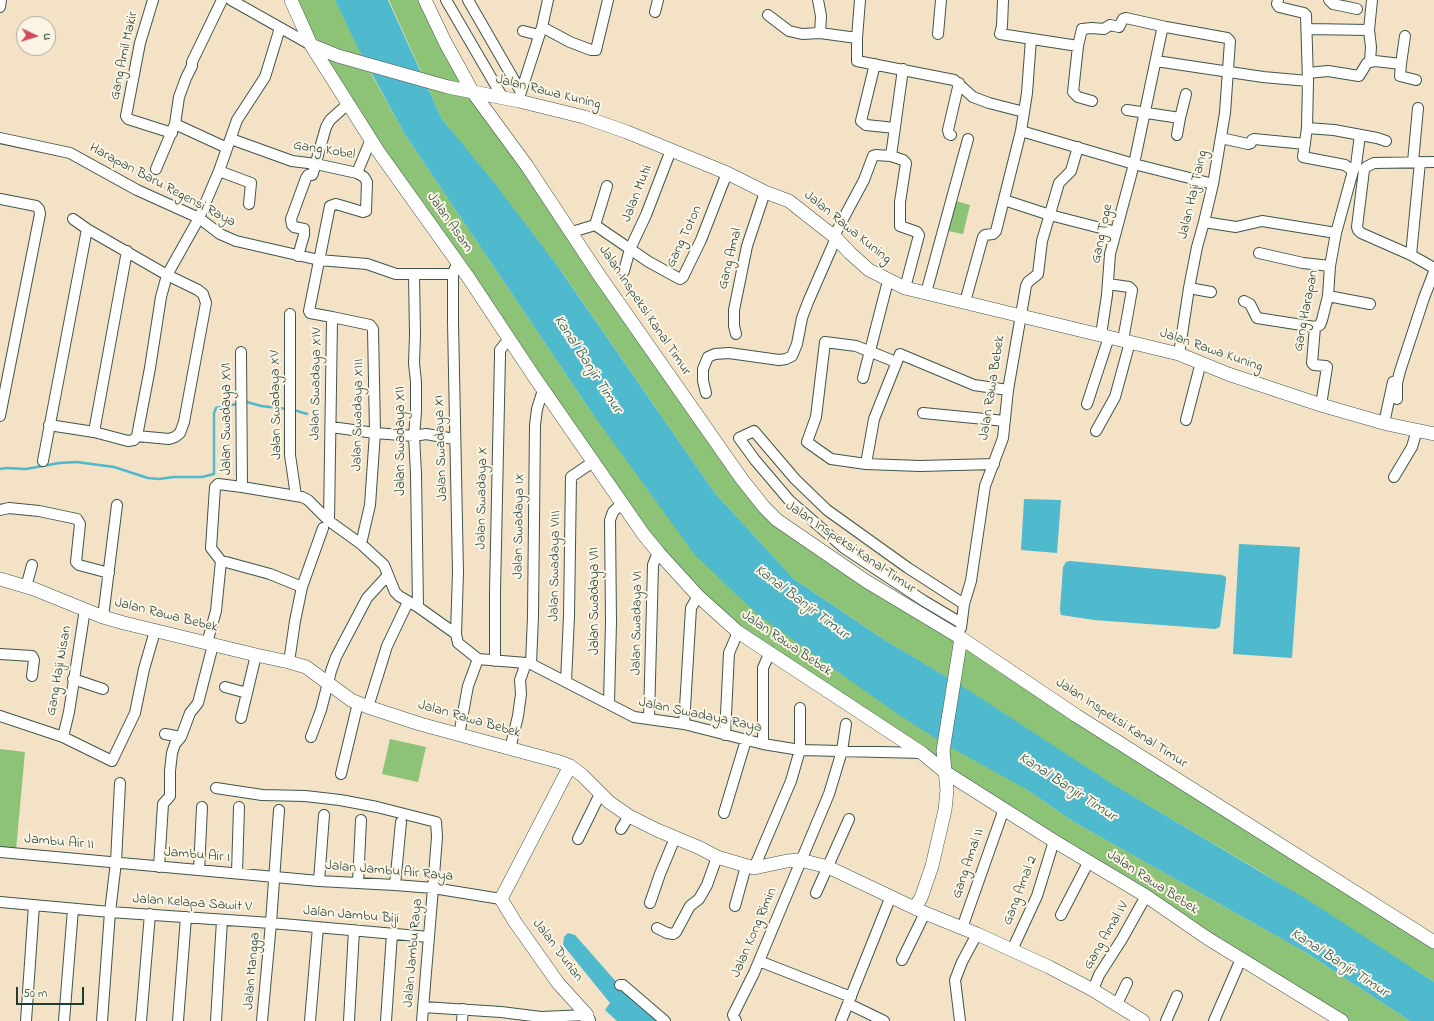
<!DOCTYPE html>
<style>
body{margin:0}
#map{position:relative;width:1434px;height:1021px;overflow:hidden;background:#f3e2c5;font-family:"Indie Flower",sans-serif}
canvas{display:block}
.north{position:absolute;left:16px;top:16px;width:40px;height:40px;box-sizing:border-box;background:#fcf5e5;border:1px solid #a4ab9e;border-radius:50%;rotate:94deg;font-size:11px;font-weight:700;line-height:16px;text-align:center;color:#1f3d34}
.north::after{content:'';display:block;margin:auto;width:14px;height:18px;background:#d1495b;clip-path:polygon(50% 0,100% 100%,50% 72%,0 100%)}
.scale{position:absolute;left:16px;top:987px;width:68px;height:18px;box-sizing:border-box;border:2px solid #1f3d34;border-top:0;padding-left:5px;font-size:12px;line-height:14px;white-space:nowrap;color:#1f3d34;-webkit-text-stroke:3px #fcf5e5;paint-order:stroke}
</style>
<div id="map">
<canvas width="1434" height="1021"></canvas>
<div class="north">U</div>
<div class="scale">50 m</div>
</div>
<script>
const g = document.querySelector('canvas').getContext('2d');
g.lineJoin = 'round';
function fillPath(path, color) { g.fillStyle = color; g.fill(path, 'evenodd'); }
const shape = rows => new Path2D(rows.map(r => 'M' + r).join(''));
function strokePath(path, color, width, dash) { g.strokeStyle = color; g.lineWidth = width; g.lineCap = dash ? 'butt' : 'round'; g.setLineDash(dash || []); g.stroke(path); }
function label(font, color, halo, rows, align = 'center') {
  g.font = font + ' "Indie Flower",sans-serif'; g.lineWidth = 4; g.setLineDash([]); g.textBaseline = 'middle'; g.strokeStyle = halo; g.fillStyle = color; for (const [text, x, y, turn = 0] of rows) {
    g.save(); g.translate(x, y); g.rotate((+turn || 0) * Math.PI / 180); g.textAlign = isNaN(turn) ? turn : align; if (halo) g.strokeText(text, 0, 0); g.fillText(text, 0, 0); g.restore();
  }
}
fillPath(shape([
 [291,0,335,0,372,75,404,133,592,413,1026,789,1074,822,1305,952,1410,1021,1342,1021,770,652,683,581,378,151],
 [389,0,426,0,451,53,766,509,1434,942,1434,982,1260,871,1115,786,953,681,880,637,794,579,714,492,562,272,442,119],
 [956,201,970,205,963,234,948,231],
 [390,739,426,747,418,782,382,774],
 [0,749,25,752,16,850,0,848]
]), '#8dc376');
fillPath(shape([
 [335,0,388,0,442,119,496,185,559,268,714,492,794,579,880,637,970,691,1114,785,1308,900,1434,982,1434,1021,1410,1021,1305,952,1074,822,1026,789,948,746,899,715,758,615,695,555,592,413,404,133,357,46],
 [1024,499,1061,500,1057,553,1021,550],
 [1239,544,1300,547,1292,658,1233,654],
 [1070,561,1222,575,1226,577,1226,581,1220,627,1215,629,1094,620,1061,615,1060,610,1063,567,1066,562],
 [568,933,575,935,619,985,664,1021,617,1021,605,1010,610,1003,563,945,564,937]
]), '#4fb9cd');
strokePath(shape([
 [247,402,261,406,287,409],
 [294,410,307,414],
 [0,469,6,468,26,469,59,463,77,462,114,467,148,478,159,479,173,477,202,477,214,474,214,413,216,408,237,404]
]), '#4fb9cd', 2.5);
const minor = shape([
 [153,0,140,43,126,116,128,119,172,133],
 [231,0,311,45],
 [446,0,503,98],
 [468,0,521,92],
 [818,0,821,16,820,33],
 [860,0,857,38,857,61,954,80,973,97,989,103,1024,112],
 [1003,0,1002,26,1000,34,1078,46],
 [1278,0,1277,4,1279,7,1304,13,1306,15,1308,81,1307,128,1303,157,1345,165,1353,171,1336,233,1330,266,1328,296,1322,320,1320,325,1315,327,1312,363,1314,365,1326,366,1327,367,1321,405],
 [1329,0,1333,4,1357,9],
 [0,7,1,0],
 [655,12,658,0],
 [768,15,789,31,802,34,820,33,857,38],
 [542,27,570,42,591,50,596,50,608,0],
 [1307,29,1369,30,1372,0],
 [1369,30,1371,47,1370,61],
 [523,31,539,35],
 [938,34,941,0],
 [1156,61,1263,77,1308,81],
 [875,64,861,121,866,125,895,128],
 [1401,64,1405,36],
 [1308,73,1328,71,1359,76,1367,63,1375,61,1401,64,1400,76,1416,80],
 [520,95,542,27,548,0],
 [1092,101,1078,97,1073,92,1078,46,1082,29,1092,28,1104,29,1110,25,1119,27,1123,19,1126,18,1166,27],
 [1127,110,1180,118,1186,94],
 [175,124,227,148],
 [1307,128,1334,130,1377,138,1386,141],
 [1021,131,1134,164,1213,184],
 [951,135,949,134,948,130,959,83],
 [1177,135,1180,118],
 [0,138,70,153,137,190,199,218,220,234,236,241,319,260,367,264,396,274,453,274],
 [1221,138,1248,144,1251,143,1252,140,1254,139,1305,144],
 [231,139,292,161,316,164,357,173,371,139],
 [671,150,646,215,630,249,649,262,680,279,683,277,701,240,727,173],
 [891,156,903,160,906,163,900,202,900,226,917,232,919,235,905,288],
 [1413,162,1418,108],
 [1434,162,1374,163,1366,167,1364,170,1357,227,1358,230,1361,233,1411,255,1434,268],
 [156,169,175,124,179,97,186,78,192,66,192,62,222,0],
 [219,171,251,183,249,204],
 [1353,171,1356,165,1360,135],
 [0,199,36,206,39,209,40,214,0,416],
 [1004,200,1050,215,1116,232],
 [1204,222,1236,227,1262,221,1336,233],
 [595,225,607,186],
 [572,232,595,225,630,249,624,271],
 [834,236,864,180,873,156,876,155,891,156,903,69],
 [1259,253,1303,263,1330,266],
 [1411,255,1420,162],
 [298,256,304,235,304,229,294,227,292,225,291,219,306,178,308,175,312,175,313,173,326,127,330,120,349,103],
 [455,268,453,274,453,322,458,572,456,634],
 [414,274,415,335,414,363,416,382,416,412,414,436,416,473,418,607],
 [1108,284,1129,287,1132,290,1123,340],
 [1189,288,1211,292],
 [926,293,968,139],
 [1328,296,1370,304],
 [1244,301,1250,304,1257,318,1315,327],
 [965,302,983,237,985,235,993,234,996,231,1021,131,1027,93,1031,39],
 [290,314,290,455,296,496],
 [332,317,370,325,373,329,375,433,370,505,361,544],
 [736,334,734,326,734,310,747,246,765,192],
 [1101,335,1107,295,1110,254,1134,164,1162,30,1166,27,1227,38,1230,41,1225,113,1213,184,1204,222,1197,247,1189,288,1179,354],
 [241,352,242,487],
 [896,362,856,346,825,342,816,417,807,442,831,459,866,464,920,466,994,464],
 [863,378,888,281],
 [706,393,703,381,703,369,708,357,715,354,729,353,779,360,786,359,792,356,797,344,802,318,808,302,836,238],
 [1397,399,1397,383,1400,371,1424,298,1434,272],
 [1087,404,1109,337],
 [923,413,1005,421],
 [1186,420,1201,362],
 [1384,423,1393,382],
 [49,425,94,432,128,441,134,440,137,436,169,439,175,437,180,433,184,422,206,303,203,294,198,290,167,275,87,229,73,219],
 [331,427,375,433,414,436,426,434,454,439],
 [1096,431,1115,397,1130,342],
 [94,432,127,251],
 [137,436,150,368,161,297,167,275,199,218,219,171,237,120,265,77,280,28],
 [43,461,87,229],
 [866,464,874,419,900,354,974,385,1008,390],
 [1394,477,1412,447,1417,430],
 [0,510,9,508,39,511,77,519,80,524,76,562,79,565,109,573],
 [329,521,332,320,332,317,310,313,309,311,330,206,336,204,363,212,366,211,367,182,364,177,357,173],
 [226,562,270,574,302,587],
 [26,587,32,565],
 [103,617,117,505],
 [961,623,924,601,844,548,789,500,755,460,739,438,754,431,795,479,827,510,908,568,964,604],
 [961,628,964,604,971,581,985,486,1003,438,1008,390,1026,286,1028,282,1038,274,1042,241,1059,183,1071,171,1078,147],
 [207,643,216,611,221,561,211,548,215,487,218,484,242,487,302,497,308,500,329,521,361,544,384,565,395,592,399,596,418,607,456,634,458,643,478,659,526,663,531,664,634,717,684,724,763,744,800,750,922,753],
 [0,654,32,656,34,660,32,676],
 [495,661,495,592,500,355,500,350,509,339],
 [289,662,295,621,302,587,323,528],
 [531,664,533,616,535,425,537,409,543,390],
 [73,679,103,689],
 [566,682,569,616,571,477,593,462],
 [225,687,247,693],
 [609,703,611,622,610,520,613,512,622,503],
 [368,707,387,646,408,602],
 [0,716,63,737,112,761,135,713,144,669,155,631],
 [241,718,256,655],
 [649,718,653,565,658,552],
 [684,724,691,608,698,596],
 [165,734,181,737],
 [459,735,468,686,478,659],
 [725,735,729,653,738,632],
 [63,737,69,712,85,609],
 [311,737,321,710,331,671,336,657,367,598,388,575],
 [763,744,763,668,770,652],
 [510,749,518,716,521,694,520,680,526,663],
 [341,774,358,703],
 [216,788,262,795,305,796,340,800,377,807,436,822,437,837,433,888,422,1021],
 [724,813,746,740],
 [621,829,629,816],
 [578,839,600,794],
 [0,852,319,881,395,885,433,888,501,899],
 [159,867,163,804,170,796,170,771,172,753,175,744,181,737,190,713,198,703,213,645],
 [754,868,791,781,800,750,800,708],
 [199,870,202,807],
 [237,873,239,807],
 [319,881,324,815],
 [358,883,361,820],
 [395,885,401,822],
 [816,893,849,819],
 [0,902,110,912,271,923,429,937],
 [650,903,660,874,675,838],
 [735,906,746,866],
 [1061,915,1089,861],
 [657,928,667,933,673,934,676,932,690,906,699,899,707,885,717,857],
 [962,928,1004,809],
 [1012,950,1037,896,1054,841],
 [902,960,925,913],
 [759,961,851,997],
 [620,985,623,985,665,1021],
 [1093,990,1099,975,1122,939,1146,896],
 [849,1004,884,1021],
 [1117,1004,1127,983],
 [423,1007,501,1012,541,1017,587,1015,590,1020],
 [26,1021,34,905],
 [64,1021,73,909],
 [102,1021,110,912,116,862,120,783],
 [141,1021,150,914],
 [178,1021,186,917],
 [216,1021,222,920],
 [262,1021,271,923,279,810],
 [310,1021,318,927],
 [349,1021,354,930],
 [386,1021,392,934],
 [462,1021,463,1009],
 [736,1021,733,1015,754,973,829,794,842,751,846,724],
 [841,1021,891,896],
 [960,1021,955,980,962,962,977,934],
 [1166,1021,1177,996],
 [1214,1021,1241,959]
]);
const tertiary = shape([
 [291,0,311,45,378,151,468,277,533,375,644,535,658,552,698,596,738,632,922,753,945,772,1054,841,1146,896,1207,938,1342,1021],
 [425,0,445,42,472,91,527,166,599,275,741,478,764,507,777,520,866,581,961,638,1077,716,1434,942],
 [311,45,338,56,448,87,519,101,584,117,627,132,727,173,765,192,789,201,836,238,850,253,869,270,905,288,1179,354,1228,374,1321,405,1387,424,1434,434],
 [0,579,34,589,103,617,124,623,256,655,289,662,306,667,351,700,368,707,420,724,560,762,570,766,582,775,609,802,629,816,657,830,700,848,717,857,754,868,787,861,800,860,828,867,925,913,977,934,1049,967,1093,990,1143,1021],
 [570,766,501,899,515,922,558,983,587,1015,587,1021],
 [915,907,921,898,932,866,945,810,947,790,943,751,961,638]
]);
strokePath(minor, '#3f564a', 12);
strokePath(tertiary, '#3f564a', 14);
strokePath(minor, '#fff', 10);
strokePath(tertiary, '#fff', 13);
label('14px', '#1f3d34', '#fcf5e5', [
 ["Gang Amil Makir",125,56,-78],
 ["Jalan Rawa Kuning",548,93,14],
 ["Gang Kobel",324,151,9],
 ["Harapan Baru Regensi Raya",162,186,28],
 ["Jalan Muhi",638,194,-68],
 ["Jalan Haji Taing",1194,195,-77],
 ["Jalan Asam",449,223,55],
 ["Jalan Rawa Kuning",847,228,39],
 ["Gang Toge",1103,234,-78],
 ["Gang Toton",685,237,-65],
 ["Gang Amal",731,259,-76],
 ["Jalan Inspeksi Kanal Timur",644,311,56],
 ["Gang Harapan",1307,311,-79],
 ["Jalan Rawa Kuning",1211,351,19],
 ["Jalan Swadaya XIV",317,384,-89],
 ["Jalan Rawa Bebek",993,388,-81],
 ["Jalan Swadaya XV",277,405,-91],
 ["Jalan Swadaya XIII",359,415,-89],
 ["Jalan Swadaya XVI",228,419,-90],
 ["Jalan Swadaya XII",402,441,-90],
 ["Jalan Swadaya XI",442,448,-92],
 ["Jalan Swadaya X",483,498,-89],
 ["Jalan Swadaya IX",520,526,-89],
 ["Jalan Inspeksi Kanal Timur",850,548,34],
 ["Jalan Swadaya VIII",556,566,-89],
 ["Jalan Swadaya VII",596,601,-90],
 ["Jalan Rawa Bebek",166,616,14],
 ["Jalan Swadaya VI",638,623,-89],
 ["Jalan Rawa Bebek",786,644,34],
 ["Gang Haji Nisan",60,671,-80],
 ["Jalan Swadaya Raya",700,716,12],
 ["Jalan Rawa Bebek",469,720,16],
 ["Jalan Inspeksi Kanal Timur",1121,724,33],
 ["Jambu Air II",59,843,5],
 ["Jambu Air I",197,856,5],
 ["Gang Amal II",969,864,-71],
 ["Jalan Jambu Air Raya",389,872,5],
 ["Jalan Rawa Bebek",1152,883,33],
 ["Gang Amal 2",1021,891,-69],
 ["Jalan Kelapa Sawit V",192,904,4],
 ["Jalan Jambu Biji",351,916,5],
 ["Jalan Kong Rimin",755,933,-67],
 ["Gang Amal IV",1107,936,-60],
 ["Jalan Durian",557,951,53],
 ["Jalan Jambu Raya",414,953,-85],
 ["Jalan Mangga",253,971,-85]
]);
label('italic 15px', '#2b5c5a', '#fcf5e5', [
 ["Kanal Banjir Timur",587,365,57],
 ["Kanal Banjir Timur",801,603,37],
 ["Kanal Banjir Timur",1067,788,33],
 ["Kanal Banjir Timur",1339,964,33]
]);
</script>
